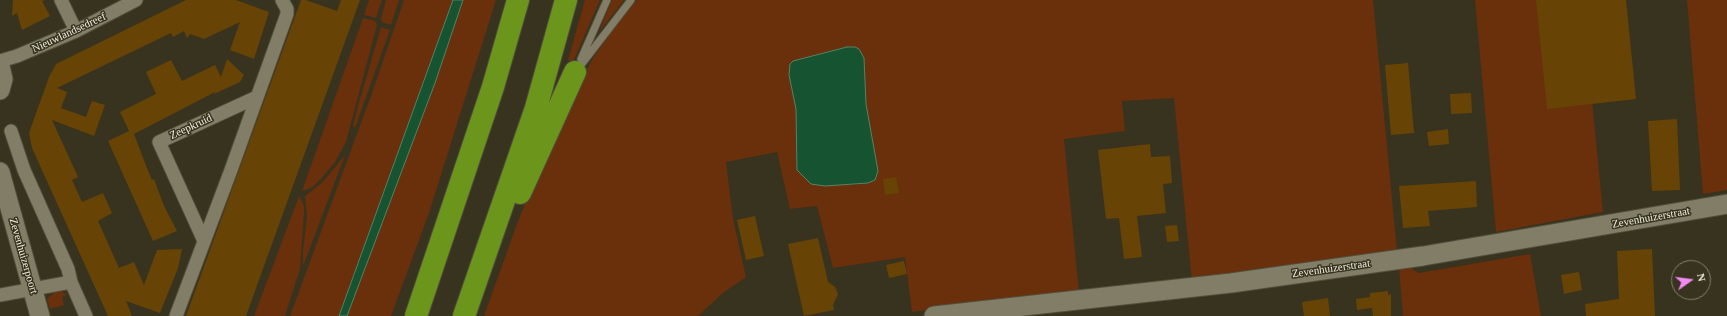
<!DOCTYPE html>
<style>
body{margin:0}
#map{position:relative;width:1727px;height:316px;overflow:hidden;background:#37331e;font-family:"Times New Roman",serif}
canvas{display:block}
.north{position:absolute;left:1671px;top:260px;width:40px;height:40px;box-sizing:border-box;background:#37331e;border:1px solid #817e6c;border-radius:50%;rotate:76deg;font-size:11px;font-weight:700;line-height:16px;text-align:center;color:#f0eee1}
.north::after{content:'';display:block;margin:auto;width:14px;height:18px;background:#f18af4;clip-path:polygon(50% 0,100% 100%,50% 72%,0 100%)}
</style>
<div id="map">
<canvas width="1727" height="316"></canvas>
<div class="north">N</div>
</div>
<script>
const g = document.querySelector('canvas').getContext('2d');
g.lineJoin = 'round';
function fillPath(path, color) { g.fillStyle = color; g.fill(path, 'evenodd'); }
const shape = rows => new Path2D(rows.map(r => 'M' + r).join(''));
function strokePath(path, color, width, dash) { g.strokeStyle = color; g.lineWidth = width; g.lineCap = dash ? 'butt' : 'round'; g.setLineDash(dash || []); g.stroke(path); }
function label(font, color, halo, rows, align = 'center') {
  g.font = font + ' "Times New Roman",serif'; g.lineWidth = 3; g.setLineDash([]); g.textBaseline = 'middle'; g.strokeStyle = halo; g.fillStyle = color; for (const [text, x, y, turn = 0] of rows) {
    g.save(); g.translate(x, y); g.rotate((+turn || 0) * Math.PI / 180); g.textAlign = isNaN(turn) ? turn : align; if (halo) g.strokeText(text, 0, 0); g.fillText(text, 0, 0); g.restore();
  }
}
fillPath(shape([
 [369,0,382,0,376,18,364,15],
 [386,0,399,0,391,25,382,22,381,19],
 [404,0,453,0,339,316,290,316,372,93],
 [463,0,496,0,429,213,391,316,347,316,435,83],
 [585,0,600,0,573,62,568,60],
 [612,0,624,0,599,32],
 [637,0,1373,0,1397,251,1192,282,1174,98,1122,101,1125,131,1064,139,1079,293,912,312,905,257,833,268,817,206,790,209,777,152,726,162,733,219,746,277,723,293,698,316,484,316,518,221,549,145,593,58,615,26],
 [847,47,855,47,864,58,866,104,877,165,868,183,853,185,811,184,797,170,796,109,790,64,793,61],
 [1475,0,1582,0,1603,212,1496,232],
 [1687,0,1727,0,1727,190,1703,194],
 [363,18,375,21,377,25,346,142,335,162,320,180,311,188,302,191],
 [381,27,390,30,355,128,353,126,358,106],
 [345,155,304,264,303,264,303,250,307,216,305,196,323,182],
 [299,196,304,206,304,213,300,269,285,316,254,316],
 [1530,254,1541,316,1403,316,1399,268,1411,268,1419,273],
 [56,291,61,291,67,295,62,297,64,305,50,309,47,299]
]), '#6a2f0b');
const water = shape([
 [453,0,463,0,435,83,347,316,339,316,453,0],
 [847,47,855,47,859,49,864,58,866,104,878,171,875,180,868,183,825,186,811,184,797,170,796,109,789,75,790,64,793,61,847,47]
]);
fillPath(water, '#155331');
strokePath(water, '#578266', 1);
fillPath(shape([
 [13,0,45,0,42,1,50,16,22,30,17,13,12,16],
 [186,0,236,0,269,12,254,59,230,50,240,22,204,39,190,34,187,38,184,31,173,37,171,33,57,88,67,92,61,108,86,117,92,101,105,105,94,136,52,120,78,177,72,180,82,202,103,193,112,213,98,221,119,268,134,262,144,285,157,250,182,249,178,268,160,313,126,301,132,316,108,316,32,148,29,133,49,77,56,64],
 [301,0,306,0,337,11,341,0,360,0,246,316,186,316],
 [1536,0,1626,0,1636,99,1547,109],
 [227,59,244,75,240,82,214,94,215,92,134,134,147,168,152,180,154,179,164,206,177,231,153,241,108,141,129,131,120,112,156,94,146,72,171,60,182,81,215,65,221,77],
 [1408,63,1414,133,1391,135,1385,65],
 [1471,93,1472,113,1451,114,1450,94],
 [1677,119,1680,190,1652,191,1648,121],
 [1448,129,1449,144,1429,146,1427,132],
 [1150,144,1151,157,1170,156,1172,183,1163,184,1166,213,1137,216,1142,257,1124,259,1119,218,1106,219,1098,150],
 [896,177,899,193,885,195,883,179],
 [1476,181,1477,207,1428,211,1430,226,1403,228,1399,186],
 [755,216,764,256,746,260,737,220],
 [1177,225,1179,241,1167,242,1165,226],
 [818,238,828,282,835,287,838,294,833,305,834,310,804,316,788,244],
 [1652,249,1655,316,1586,316,1585,304,1619,299,1617,251],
 [904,261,907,274,889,278,886,265],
 [1579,272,1582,290,1564,294,1561,275],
 [1388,291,1388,295,1391,294,1391,316,1373,316,1372,308,1357,310,1356,299,1370,297,1370,293],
 [1328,298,1330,316,1304,316,1302,302]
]), '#674405');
const lane = shape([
 [581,59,607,0],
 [577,70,631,0]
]);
const street = shape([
 [61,0,76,31],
 [0,61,17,56,76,31,136,0],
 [11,131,24,170,68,269,71,282,86,316],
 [204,241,159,142,257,97],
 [0,295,71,282],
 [176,316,231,170,287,14,287,9,282,0]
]);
const secondary = shape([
 [0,66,3,79,0,90],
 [0,172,40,316],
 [934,316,1231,283,1423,256,1727,204]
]);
const highway = shape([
 [520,193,575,72],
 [416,316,493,87,518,0],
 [464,316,536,108,566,0]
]);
strokePath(lane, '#504e3b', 9);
strokePath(street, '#504e3b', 15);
strokePath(secondary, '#504e3b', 21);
strokePath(highway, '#504e3b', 24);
strokePath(lane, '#817d66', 7);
strokePath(street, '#817d66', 13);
strokePath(secondary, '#817d66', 19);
strokePath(highway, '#6b961b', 22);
label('11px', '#f0eee1', '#37331e', [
 ["Nieuwlandsedreef",69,33,-25],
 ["Zeepkruid",191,127,-25],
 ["Zevenhuizerstraat",1651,218,-10],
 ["Zevenhuizerpoort",23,256,74],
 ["Zevenhuizerstraat",1331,269,-8]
]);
</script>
